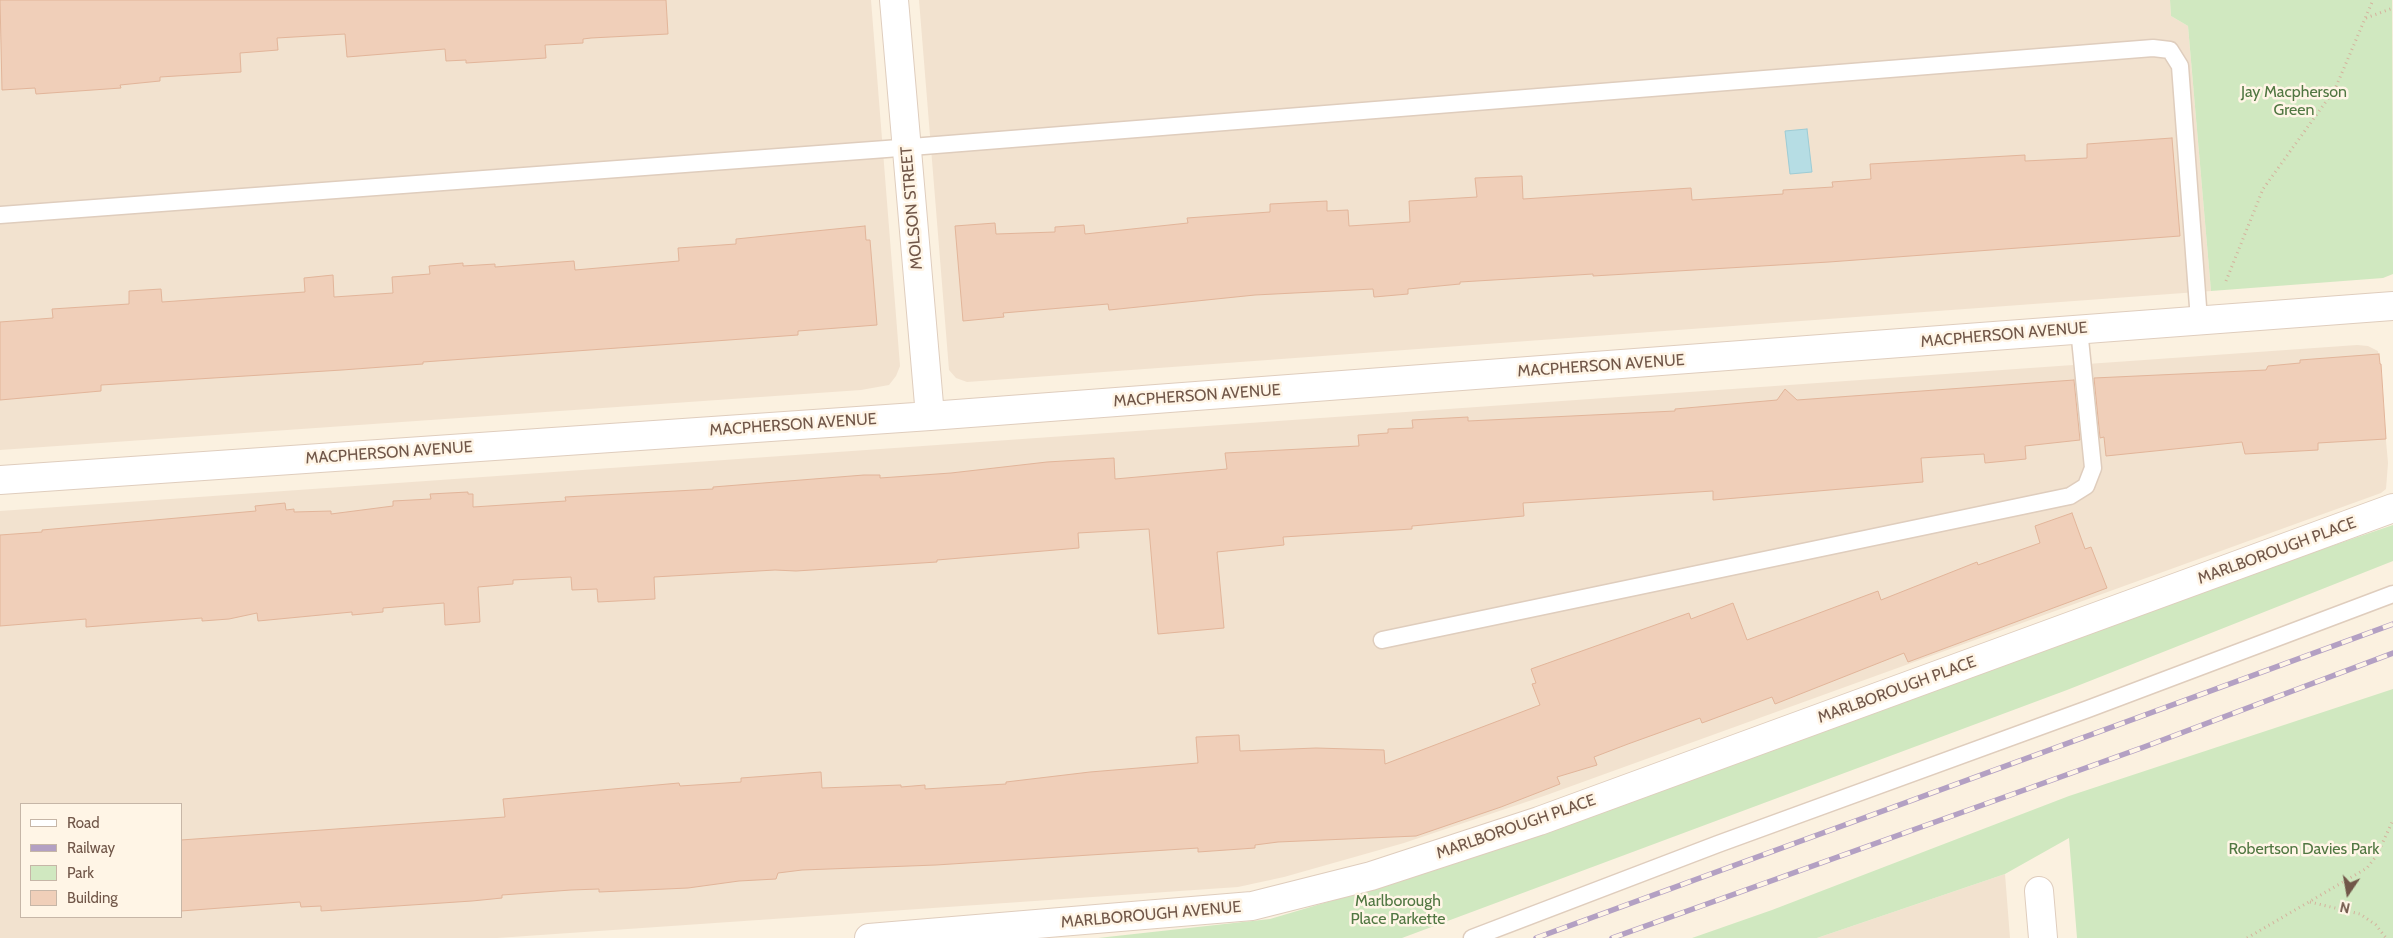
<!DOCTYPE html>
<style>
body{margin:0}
#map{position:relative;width:2393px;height:938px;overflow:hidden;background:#fbf1e0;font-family:Cabin,sans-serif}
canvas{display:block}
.legend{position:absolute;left:20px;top:803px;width:162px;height:115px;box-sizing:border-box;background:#fff5e6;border:1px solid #c6b6a7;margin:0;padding:6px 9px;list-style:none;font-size:15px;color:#715749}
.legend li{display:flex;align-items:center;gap:10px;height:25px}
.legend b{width:25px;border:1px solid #c6b6a7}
.north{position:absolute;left:2323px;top:868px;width:50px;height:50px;-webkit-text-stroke:4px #fff5e6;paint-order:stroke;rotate:192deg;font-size:14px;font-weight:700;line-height:20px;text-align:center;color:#715749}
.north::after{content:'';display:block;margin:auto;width:18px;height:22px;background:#715749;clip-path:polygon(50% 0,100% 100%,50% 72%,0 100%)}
</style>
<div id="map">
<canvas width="2393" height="938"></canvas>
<ul class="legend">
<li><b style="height:6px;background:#fff"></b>Road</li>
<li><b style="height:6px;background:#b3a0c3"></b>Railway</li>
<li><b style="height:14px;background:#d0e8c0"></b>Park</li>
<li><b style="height:14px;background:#f0cfb9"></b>Building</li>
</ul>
<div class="north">N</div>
</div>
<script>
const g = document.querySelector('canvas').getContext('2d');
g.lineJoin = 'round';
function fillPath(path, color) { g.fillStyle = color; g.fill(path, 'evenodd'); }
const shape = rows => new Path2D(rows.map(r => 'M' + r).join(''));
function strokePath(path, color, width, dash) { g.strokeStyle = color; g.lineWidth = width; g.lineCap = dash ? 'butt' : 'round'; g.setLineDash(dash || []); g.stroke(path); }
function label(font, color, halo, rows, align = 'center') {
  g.font = font + ' Cabin,sans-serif'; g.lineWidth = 5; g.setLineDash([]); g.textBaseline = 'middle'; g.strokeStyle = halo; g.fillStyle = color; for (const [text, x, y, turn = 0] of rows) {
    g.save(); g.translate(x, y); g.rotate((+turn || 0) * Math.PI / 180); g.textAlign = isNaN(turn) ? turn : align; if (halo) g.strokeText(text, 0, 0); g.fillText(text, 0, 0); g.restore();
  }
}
fillPath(shape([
 [0,0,871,0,900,366,896,376,889,385,861,390,0,450],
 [919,0,2170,0,2171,16,2188,26,2211,291,967,382,956,378,949,370],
 [2357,345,2368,346,2378,351,2388,463,2386,489,2381,493,1544,796,1404,843,1284,877,1238,887,497,938,0,938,0,511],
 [21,804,181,804,181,917,21,917],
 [2005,874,2010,938,1817,938]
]), '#f2e2cf');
fillPath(shape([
 [2170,0,2392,0,2393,274,2383,278,2211,291,2188,26,2171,16],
 [2393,525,2393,561,2067,690,1402,938,1098,938,1270,919,1432,871,1773,750,2179,598],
 [2393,689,2393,938,2077,938,2069,838,2005,874,1817,938,1692,938,1772,910,2069,796]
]), '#d0e8c0');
const water = shape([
 [1807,129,1812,172,1790,174,1785,131,1807,129]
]);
fillPath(water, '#b6dde4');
strokePath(water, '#9dccd5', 1);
const building = shape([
 [0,0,666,0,668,34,591,38,583,39,583,43,545,45,546,58,466,63,466,60,446,61,445,49,347,57,345,34,277,38,278,50,240,53,241,72,160,77,160,81,120,85,121,88,36,94,35,88,2,90,0,0],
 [2172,138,2180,236,1829,262,1593,276,1593,274,1460,282,1460,284,1408,289,1408,294,1374,297,1373,289,1255,295,1109,310,1108,304,1003,313,1004,317,963,321,955,226,995,223,996,234,1055,232,1055,227,1084,225,1085,234,1188,223,1187,218,1270,212,1270,204,1327,201,1327,211,1348,210,1349,226,1410,222,1409,201,1477,197,1475,178,1522,176,1523,199,1691,188,1692,200,1783,194,1783,190,1833,187,1832,182,1871,179,1870,164,2025,155,2025,161,2087,158,2087,144,2172,138],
 [865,226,866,240,870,240,877,325,798,331,798,335,423,362,423,364,342,370,101,385,101,391,0,400,0,322,53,318,52,309,129,304,129,291,161,289,162,302,305,292,304,278,333,275,334,297,393,293,392,277,430,274,429,266,463,263,463,266,495,264,495,267,574,261,575,270,679,261,678,248,736,244,736,239,865,226],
 [2379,354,2380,364,2381,364,2386,439,2318,443,2318,450,2245,454,2242,442,2106,456,2104,437,2100,438,2094,378,2266,370,2268,366,2300,363,2300,360,2379,354],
 [2074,380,2080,440,2025,446,2026,459,1985,463,1984,454,1921,458,1923,482,1713,500,1713,491,1523,503,1524,516,1412,526,1412,529,1283,537,1284,545,1217,552,1224,628,1158,634,1149,529,1078,533,1079,548,937,560,937,562,796,571,775,570,654,577,655,599,598,602,597,589,572,590,571,577,513,580,513,584,478,587,480,622,445,625,444,603,383,608,383,612,352,615,352,612,258,621,257,613,229,619,202,621,202,618,86,627,86,619,0,626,0,535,42,532,42,530,256,511,255,506,285,503,286,510,294,509,294,512,331,511,331,514,393,506,393,501,431,499,430,494,468,492,468,494,473,494,473,507,566,501,565,497,713,489,713,487,864,475,880,475,880,478,951,473,1047,462,1114,458,1115,479,1227,469,1225,453,1359,446,1358,435,1388,433,1388,429,1413,428,1412,420,1468,417,1468,421,1675,411,1675,409,1777,400,1785,389,1797,400,2074,380],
 [2072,513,2085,549,2091,547,2107,588,1908,662,1904,653,1775,704,1772,697,1702,723,1700,718,1628,744,1594,757,1597,765,1557,777,1560,784,1501,807,1416,836,1278,842,1255,845,1255,848,1198,852,1198,848,936,865,802,870,778,873,776,879,739,881,688,888,599,892,599,889,571,890,502,895,502,898,472,901,321,911,321,906,301,907,300,902,181,911,181,840,505,817,503,799,679,783,680,786,741,782,741,778,821,772,822,788,901,785,901,787,925,785,925,789,1006,784,1006,782,1090,772,1198,763,1196,737,1239,735,1240,751,1316,748,1384,750,1385,764,1540,705,1532,684,1536,683,1531,669,1689,613,1691,619,1733,603,1747,640,1878,591,1881,600,1977,562,1978,565,2040,543,2035,526,2072,513]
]);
fillPath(building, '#f0cfb9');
strokePath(building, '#e2b59a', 1);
const lane = shape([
 [0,215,886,149,2153,48,2170,50,2180,66,2199,320],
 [1382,640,2070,496,2086,486,2093,468,2079,329],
 [1472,938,1718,844,2088,709,2393,594]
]);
const street = shape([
 [894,0,930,416],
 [0,480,930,416,2393,306],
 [2039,891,2043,938],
 [869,938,1252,906,1371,876,1539,821,2393,508]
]);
strokePath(lane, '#dfcdbd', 19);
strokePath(street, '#dfcdbd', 30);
strokePath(shape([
 [2366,18,2393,8],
 [2226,281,2263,189,2335,89,2373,0],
 [2310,902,2360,914,2376,925,2386,938],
 [2247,938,2367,868,2377,855,2393,820]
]), '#d4b29d', 3, [1, 4]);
strokePath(lane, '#fff', 16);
strokePath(street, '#fff', 28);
const rail = shape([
 [1536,938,2393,624],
 [1612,938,2144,747,2393,653]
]);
strokePath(rail, '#b3a0c3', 5.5);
strokePath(rail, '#fff5e6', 4, [11]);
label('16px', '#517742', '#fff5e6', [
 ["Jay Macpherson",2294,92],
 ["Green",2294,110],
 ["Robertson Davies Park",2304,849],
 ["Marlborough",1398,901],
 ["Place Parkette",1398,919]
]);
label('16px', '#715749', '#fff5e6', [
 ["MOLSON STREET",912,208,-95],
 ["MACPHERSON AVENUE",2004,335,-5],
 ["MACPHERSON AVENUE",1601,366,-4],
 ["MACPHERSON AVENUE",1197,396,-4],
 ["MACPHERSON AVENUE",793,425,-4],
 ["MACPHERSON AVENUE",389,453,-4],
 ["MARLBOROUGH PLACE",2277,551,-20],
 ["MARLBOROUGH PLACE",1897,690,-20],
 ["MARLBOROUGH PLACE",1516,827,-19],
 ["MARLBOROUGH AVENUE",1151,915,-5]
]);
</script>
